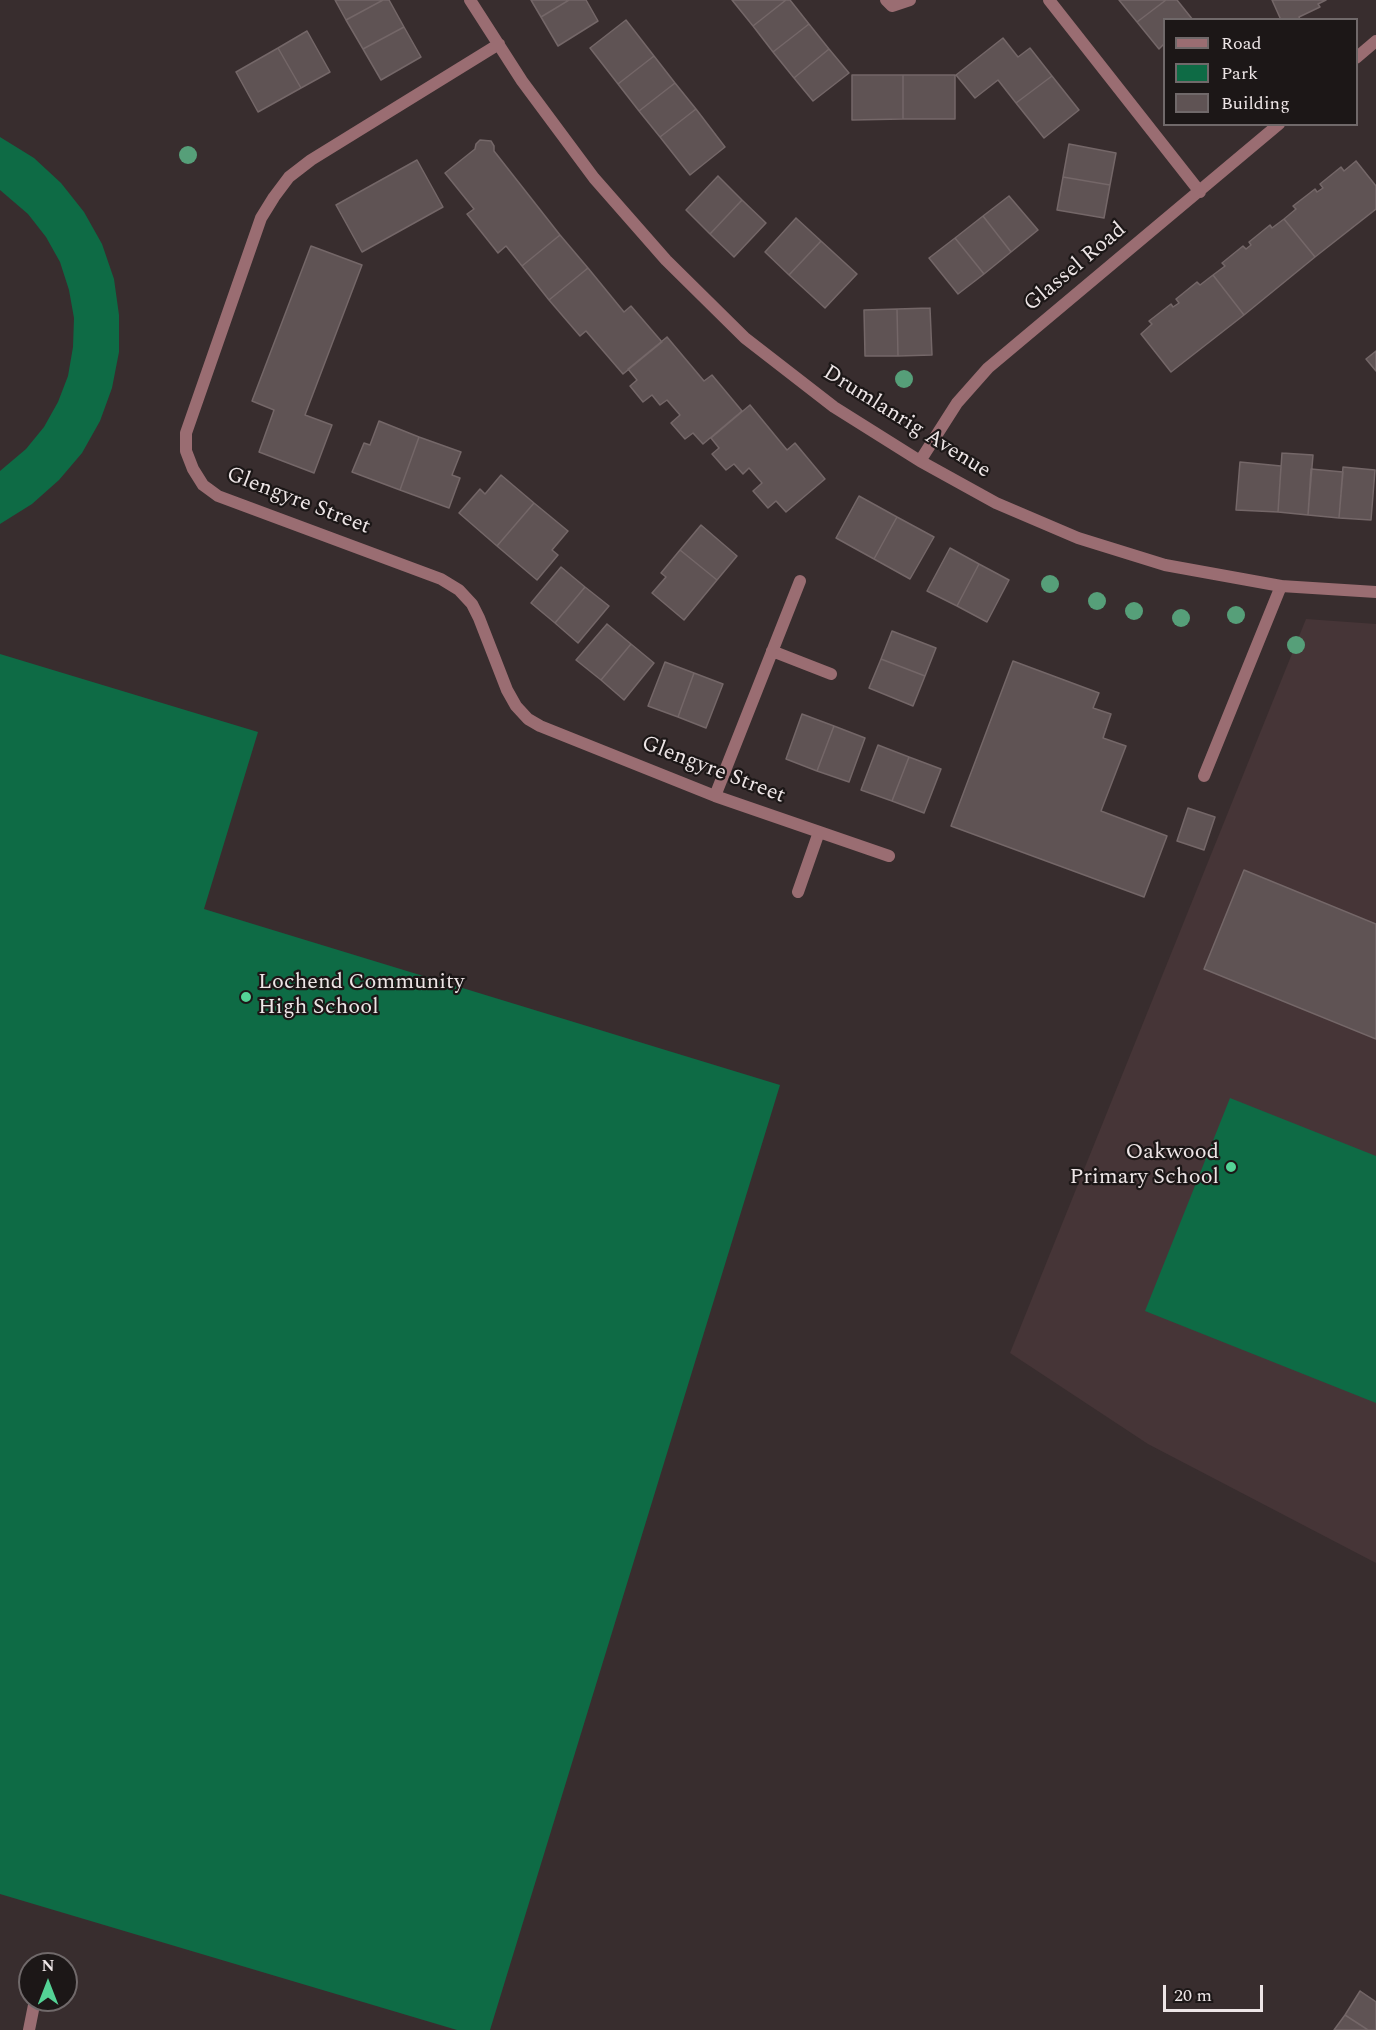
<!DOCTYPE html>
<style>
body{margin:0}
#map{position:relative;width:1376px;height:2030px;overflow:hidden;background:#382d2e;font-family:Spectral,serif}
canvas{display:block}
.legend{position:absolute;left:1163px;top:18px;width:195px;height:108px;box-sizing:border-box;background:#1c1717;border:2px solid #70696a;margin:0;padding:8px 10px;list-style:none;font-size:18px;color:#ede5e6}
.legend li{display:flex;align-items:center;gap:12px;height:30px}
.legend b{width:30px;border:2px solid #70696a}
.north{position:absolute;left:18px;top:1952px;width:60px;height:60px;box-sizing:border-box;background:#1c1717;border:2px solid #70696a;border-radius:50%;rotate:0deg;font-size:16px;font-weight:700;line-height:24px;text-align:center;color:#ede5e6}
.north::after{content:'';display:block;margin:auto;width:21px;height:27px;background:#54d396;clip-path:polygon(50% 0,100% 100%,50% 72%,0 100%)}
.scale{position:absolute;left:1163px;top:1985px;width:100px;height:27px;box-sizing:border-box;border:3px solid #ede5e6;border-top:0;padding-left:8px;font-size:18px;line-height:21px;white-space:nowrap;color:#ede5e6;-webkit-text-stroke:4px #1c1717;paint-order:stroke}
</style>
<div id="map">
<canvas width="1376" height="2030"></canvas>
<ul class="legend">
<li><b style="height:8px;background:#9a6d72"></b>Road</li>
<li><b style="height:16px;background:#0e6b45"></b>Park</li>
<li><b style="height:16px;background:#5f5354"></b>Building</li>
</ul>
<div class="north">N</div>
<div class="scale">20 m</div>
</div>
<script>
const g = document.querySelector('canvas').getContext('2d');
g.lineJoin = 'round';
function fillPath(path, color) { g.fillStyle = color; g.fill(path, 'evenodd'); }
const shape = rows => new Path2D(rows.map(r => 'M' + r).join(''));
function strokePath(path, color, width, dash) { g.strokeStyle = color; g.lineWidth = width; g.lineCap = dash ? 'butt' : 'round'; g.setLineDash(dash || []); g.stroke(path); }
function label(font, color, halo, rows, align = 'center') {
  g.font = font + ' Spectral,serif'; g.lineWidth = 4.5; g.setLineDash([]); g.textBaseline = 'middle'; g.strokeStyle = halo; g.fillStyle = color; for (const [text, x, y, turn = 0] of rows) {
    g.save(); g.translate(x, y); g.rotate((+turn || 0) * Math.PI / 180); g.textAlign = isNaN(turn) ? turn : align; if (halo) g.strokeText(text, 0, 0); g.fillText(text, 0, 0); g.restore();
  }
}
fillPath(shape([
 [1306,619,1376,624,1376,1563,1148,1444,1010,1353]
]), '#463537');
fillPath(shape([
 [0,137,34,158,61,183,84,212,102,244,114,279,119,315,119,352,112,388,100,421,82,453,59,480,32,504,0,524,0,471,26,449,44,427,58,402,68,376,73,347,74,318,69,290,60,262,46,237,28,214,0,190],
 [0,654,258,732,204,909,780,1085,490,2030,457,2030,0,1894],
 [1230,1098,1376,1156,1376,1403,1145,1311]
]), '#0e6b45');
const building = shape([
 [335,0,383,0,346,20,335,0],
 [383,0,389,0,404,27,363,49,346,20,383,0],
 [531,0,569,0,541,17,531,0],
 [569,0,586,0,598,21,558,46,541,17,569,0],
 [732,0,786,0,753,26,732,0],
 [786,0,790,0,809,24,773,52,753,26,786,0],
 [1119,0,1166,0,1137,22,1119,0],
 [1166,0,1177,0,1193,20,1164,20,1164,44,1159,49,1137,22,1166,0],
 [1272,0,1326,0,1318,4,1320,7,1299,17,1300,20,1281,20,1272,0],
 [626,20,654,56,618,84,590,48,626,20],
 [809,24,829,49,794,78,773,52,809,24],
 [404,27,421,57,381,80,363,49,404,27],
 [307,31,330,72,301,88,278,48,307,31],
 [1003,38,1018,57,1030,48,1052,76,1016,103,998,80,975,98,956,75,1003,38],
 [278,48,301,88,258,112,236,72,278,48],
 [829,49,849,73,813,101,794,78,829,49],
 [654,56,675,83,639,111,618,84,654,56],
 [852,75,903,75,903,119,852,120,852,75],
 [903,75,955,75,955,119,903,119,903,75],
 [1052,76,1079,110,1044,138,1016,103,1052,76],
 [675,83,696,109,660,137,639,111,675,83],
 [696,109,725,147,690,175,660,137,696,109],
 [480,140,491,141,494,146,494,151,560,235,522,266,506,246,498,253,467,214,474,209,445,173,475,149,476,144,480,140],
 [1069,144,1116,153,1110,185,1063,177,1069,144],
 [417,160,443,207,362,252,336,205,417,160],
 [1356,161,1376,186,1376,209,1315,257,1284,219,1296,209,1293,206,1315,189,1317,192,1323,188,1320,184,1341,167,1344,171,1356,161],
 [718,176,742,200,710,234,686,210,718,176],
 [1063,177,1110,185,1104,218,1057,210,1063,177],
 [1009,196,1038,230,1011,252,983,216,1009,196],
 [742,200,766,223,734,257,710,234,742,200],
 [983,216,1011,252,984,274,955,238,983,216],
 [796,218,821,241,789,275,765,252,796,218],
 [1284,219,1315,257,1244,315,1213,275,1225,266,1222,263,1243,246,1246,249,1251,245,1249,242,1270,225,1272,228,1284,219],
 [560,235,588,268,549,300,522,266,560,235],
 [955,238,984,274,958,294,929,258,955,238],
 [821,241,857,274,825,308,789,275,821,241],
 [311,246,362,265,305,415,332,425,314,473,259,452,274,410,252,401,311,246],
 [588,268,624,312,631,306,662,342,623,374,586,331,580,336,549,300,588,268],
 [1213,275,1244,315,1171,372,1141,334,1152,324,1149,321,1171,304,1173,307,1179,303,1176,299,1197,282,1200,285,1213,275],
 [930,308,932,355,898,356,897,309,930,308],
 [897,309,898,356,865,356,864,310,897,309],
 [667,337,704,381,712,375,742,411,703,444,693,433,685,439,671,423,680,415,667,400,660,405,652,395,643,402,630,386,637,380,628,369,667,337],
 [1376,351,1376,371,1366,359,1376,351],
 [750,405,787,450,795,443,825,479,786,512,776,501,768,508,753,491,762,483,749,468,743,474,734,464,726,470,712,454,719,448,711,438,750,405],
 [379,421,419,437,400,490,352,472,364,443,370,445,379,421],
 [419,437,461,452,452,475,460,478,449,508,400,490,419,437],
 [1282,453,1313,455,1308,515,1278,512,1282,453],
 [1240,462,1281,466,1278,512,1236,510,1240,462],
 [1343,467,1375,470,1371,520,1339,518,1343,467],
 [1311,469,1343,472,1339,518,1308,515,1311,469],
 [501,475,534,503,497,546,459,513,480,489,485,494,501,475],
 [859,496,897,517,874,559,836,538,859,496],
 [534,503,568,531,552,550,558,555,537,580,497,546,534,503],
 [897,517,934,537,910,579,874,559,897,517],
 [701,525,737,556,717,580,680,550,701,525],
 [950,548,979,564,957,606,927,591,950,548],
 [680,550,717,580,684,620,652,593,666,577,661,573,680,550],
 [979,564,1009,580,987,622,957,606,979,564],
 [561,567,585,587,555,623,531,603,561,567],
 [585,587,609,606,578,643,555,623,585,587],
 [607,624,631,644,601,680,576,660,607,624],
 [892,631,936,648,925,676,881,659,892,631],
 [631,644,654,663,624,700,601,680,631,644],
 [881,659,925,676,913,706,869,688,881,659],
 [1013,661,1099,693,1093,708,1111,714,1103,738,1126,746,1101,811,1167,836,1144,897,951,826,1013,661],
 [665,662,694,673,678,717,648,706,665,662],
 [694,673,723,684,706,728,678,717,694,673],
 [802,714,834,726,817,771,786,759,802,714],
 [834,726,865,738,849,782,817,771,834,726],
 [878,745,909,757,892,801,861,790,878,745],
 [909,757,941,769,924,813,892,801,909,757],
 [1188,808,1215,817,1204,850,1177,841,1188,808],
 [1244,870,1376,924,1376,1039,1204,969,1244,870],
 [1360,1991,1376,2002,1376,2030,1368,2030,1345,2015,1360,1991],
 [1345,2015,1368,2030,1334,2030,1345,2015]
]);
fillPath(building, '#5f5354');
strokePath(building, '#746768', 1.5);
strokePath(shape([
 [1204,776,1281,586]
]), '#9a6d72', 12);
strokePath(shape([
 [470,0,522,81,594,178,666,260,745,338,834,407,920,461,996,503,1078,538,1165,565,1281,586,1376,592],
 [886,0,892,6,910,0],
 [1049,0,1200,192],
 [499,44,311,160,289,177,274,197,261,218,186,433,186,451,193,469,203,485,218,496,441,579,459,590,472,604,479,618,507,690,516,706,528,719,540,726,715,796,889,856],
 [1356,58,1376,41],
 [920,461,957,403,988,368,1279,124],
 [772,651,831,674],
 [715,796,800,581],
 [798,892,819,832],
 [29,2030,35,2000]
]), '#9a6d72', 12);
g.fillStyle = '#569f79';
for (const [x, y] of [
 [188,155],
 [904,379],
 [1050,584],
 [1097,601],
 [1134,611],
 [1236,615],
 [1181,618],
 [1296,645]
]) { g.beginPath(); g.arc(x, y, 9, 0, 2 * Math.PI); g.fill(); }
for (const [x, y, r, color] of [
 [246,997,6,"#54d396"],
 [1231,1167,6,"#54d396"]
]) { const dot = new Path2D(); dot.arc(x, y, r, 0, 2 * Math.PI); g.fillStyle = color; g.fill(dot); strokePath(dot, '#1c1717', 2); }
label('22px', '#ede5e6', '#1c1717', [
 ["Glassel Road",1076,268,-40],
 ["Drumlanrig Avenue",906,423,32],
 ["Glengyre Street",298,502,21],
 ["Glengyre Street",713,771,21]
]);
label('22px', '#ede5e6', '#1c1717', [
 ["Lochend Community",258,984],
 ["High School",258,1009],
 ["Oakwood",1219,1154,"right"],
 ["Primary School",1219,1179,"right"]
], 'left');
</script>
